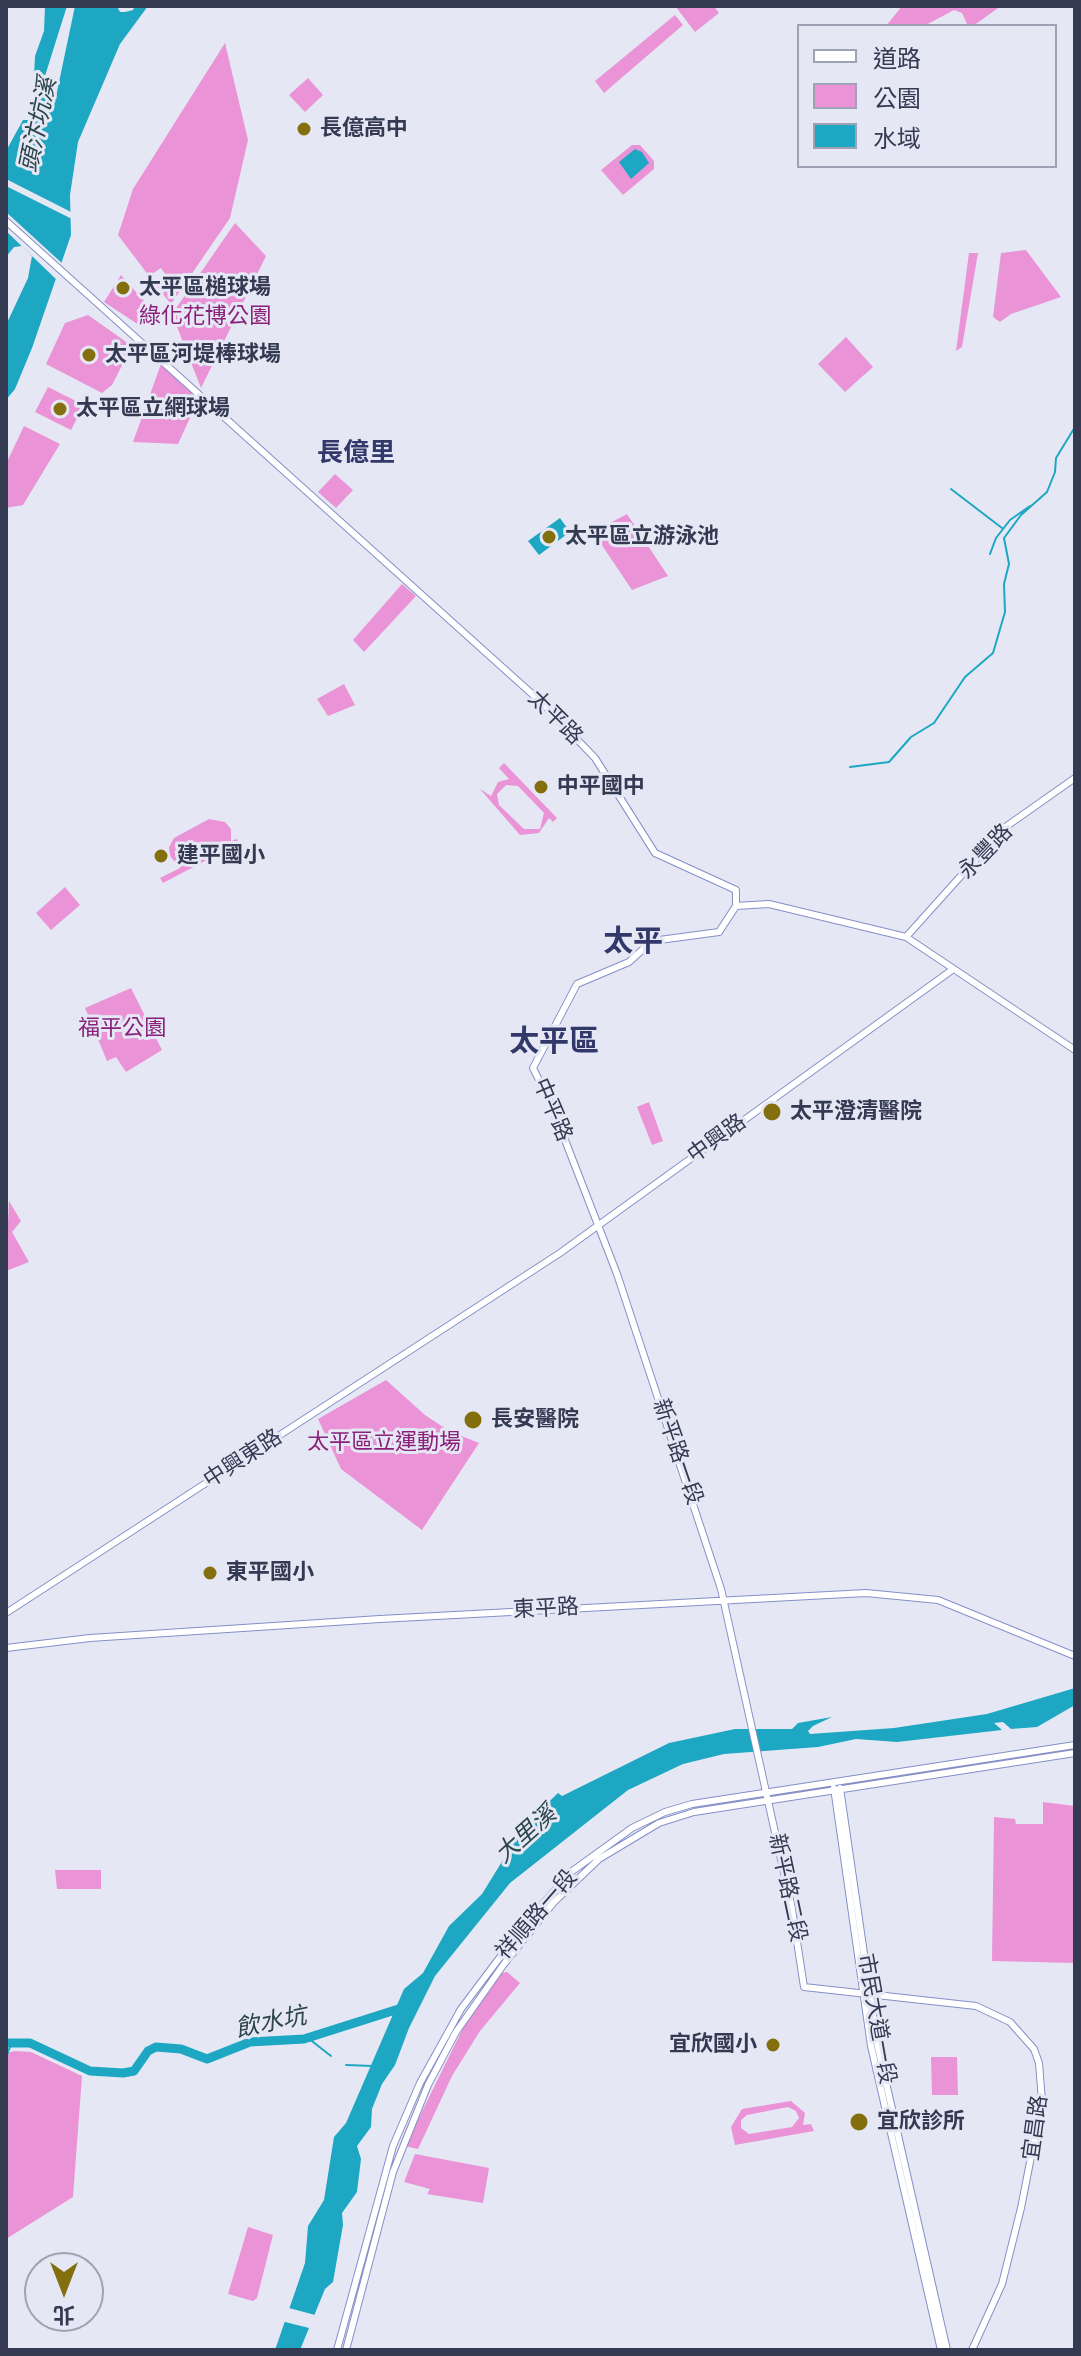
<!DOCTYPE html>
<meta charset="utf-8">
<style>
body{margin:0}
#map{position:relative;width:1081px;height:2356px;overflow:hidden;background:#e5e8f4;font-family:"Fira Sans Condensed","Noto Sans TC",sans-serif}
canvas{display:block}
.frame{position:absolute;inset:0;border:8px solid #353a53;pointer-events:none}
.legend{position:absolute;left:797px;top:24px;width:260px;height:144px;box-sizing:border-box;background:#e5e8f4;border:2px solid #9fa2b4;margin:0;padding:10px 14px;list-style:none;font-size:24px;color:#353a53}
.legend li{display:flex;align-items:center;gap:16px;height:40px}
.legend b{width:40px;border:2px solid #9fa2b4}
.north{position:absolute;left:24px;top:2252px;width:80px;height:80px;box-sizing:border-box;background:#e5e8f4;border:2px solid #9fa2b4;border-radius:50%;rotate:180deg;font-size:22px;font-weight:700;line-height:32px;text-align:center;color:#353a53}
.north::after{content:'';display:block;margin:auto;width:28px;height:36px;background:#846f0e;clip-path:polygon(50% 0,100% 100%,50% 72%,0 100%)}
</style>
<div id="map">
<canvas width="1081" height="2356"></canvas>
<div class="frame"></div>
<ul class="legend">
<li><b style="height:10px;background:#fff"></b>道路</li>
<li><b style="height:22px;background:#ea93d7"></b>公園</li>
<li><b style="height:22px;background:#1ea7c2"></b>水域</li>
</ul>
<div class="north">北</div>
</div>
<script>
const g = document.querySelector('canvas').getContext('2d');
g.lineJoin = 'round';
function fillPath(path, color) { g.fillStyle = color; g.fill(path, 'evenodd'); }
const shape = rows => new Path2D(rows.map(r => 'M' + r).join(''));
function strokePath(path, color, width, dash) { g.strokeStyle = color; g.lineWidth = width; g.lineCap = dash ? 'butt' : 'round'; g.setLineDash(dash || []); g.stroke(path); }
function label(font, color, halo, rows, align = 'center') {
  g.font = font + ' "Fira Sans Condensed","Noto Sans TC",sans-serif'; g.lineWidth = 6; g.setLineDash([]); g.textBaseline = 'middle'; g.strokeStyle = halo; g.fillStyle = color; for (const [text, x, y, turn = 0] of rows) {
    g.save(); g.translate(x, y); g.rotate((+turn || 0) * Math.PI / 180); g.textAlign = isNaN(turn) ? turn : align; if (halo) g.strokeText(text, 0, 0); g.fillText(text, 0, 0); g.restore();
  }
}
fillPath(shape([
 [675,6,714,6,719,13,695,32],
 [902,6,1001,6,973,26,968,26,962,13,954,10,924,26,886,26],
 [675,15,683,25,604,93,595,81],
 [225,43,248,140,230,218,171,304,157,287,168,278,161,268,149,276,118,235,133,189],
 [308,78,323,95,305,112,289,95],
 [632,145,640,145,654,161,654,169,623,195,601,170],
 [235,223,266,256,201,388,172,314],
 [1026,250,1061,297,1011,314,1000,322,993,317,1001,253],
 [969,253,978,253,962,347,956,351],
 [121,275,152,310,142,327,104,302],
 [88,315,132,346,112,385,102,393,46,364,65,323],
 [846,337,873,367,845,392,818,364],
 [161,364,200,396,178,444,133,442],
 [48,387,84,405,71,430,35,412],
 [24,426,60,444,23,505,6,508,6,464],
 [335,474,353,490,336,508,318,492],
 [627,514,668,576,632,590,593,532],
 [402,584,416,596,364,652,353,640],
 [344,684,355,705,328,716,317,699],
 [504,763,557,818,553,822,549,818,539,833,520,835,480,789,491,796,498,782,509,779,499,768],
 [506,785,518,786,544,813,540,829,524,829,499,805,497,794],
 [209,819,225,822,231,829,231,841,237,839,239,843,163,883,160,878,180,868,170,856,169,847,174,838],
 [65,887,80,905,51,930,36,913],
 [131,988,162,1050,126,1072,116,1057,107,1061,85,1008],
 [649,1102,663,1141,652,1145,637,1107],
 [9,1201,21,1221,12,1232,29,1262,6,1271],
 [386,1380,425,1415,449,1431,479,1443,422,1530,341,1469,318,1419],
 [1043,1802,1075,1806,1075,1963,992,1961,994,1817,1015,1819,1016,1824,1043,1824],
 [55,1870,101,1870,101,1889,57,1889],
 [507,1972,520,1983,480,2031,452,2076,418,2149,405,2146,466,2022,502,1973],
 [15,2051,31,2052,82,2076,73,2197,6,2239,6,2053],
 [931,2057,957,2057,958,2095,932,2095],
 [791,2101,805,2113,803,2125,811,2124,814,2131,735,2145,731,2127,742,2109],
 [788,2107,796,2111,799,2118,792,2127,749,2134,741,2128,741,2120,747,2115],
 [415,2154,489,2168,483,2203,427,2194,430,2189,404,2182],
 [248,2227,273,2235,257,2298,253,2301,228,2294]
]), '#ea93d7');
fillPath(shape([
 [45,6,67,6,44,79,46,101,54,106,75,6,117,6,120,12,125,12,133,10,135,6,148,6,120,44,78,142,70,195,71,235,32,348,15,389,6,400,6,325,28,278,32,256,22,246,14,247,6,257,6,151,23,120,32,120,35,56,44,31],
 [635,149,642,152,649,163,631,179,619,162],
 [560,518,570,532,539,555,528,541],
 [1075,1688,1075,1705,1037,1727,1011,1729,1003,1722,994,1723,1002,1730,897,1742,856,1739,818,1747,724,1754,683,1764,628,1790,510,1883,435,1976,409,2028,395,2065,382,2084,372,2109,371,2127,357,2146,361,2159,357,2192,342,2213,343,2225,333,2282,325,2289,300,2350,275,2350,305,2263,308,2226,324,2200,334,2137,346,2123,404,1989,423,1973,449,1926,482,1894,524,1826,558,1793,562,1796,669,1743,735,1729,792,1729,798,1723,832,1717,813,1726,808,1731,810,1734,894,1728,987,1714]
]), '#1ea7c2');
fillPath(shape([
 [6,179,77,215,76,221,6,186],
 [6,212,64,265,68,264,60,283,6,231],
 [285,2307,319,2316,313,2329,281,2321]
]), '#e5e8f4');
strokePath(shape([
 [951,489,1002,528],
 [990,554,996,538,1010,520,1030,506],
 [850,767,889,762,911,737,934,723,965,677,993,653,1005,612,1004,584,1009,564,1004,538,1021,515,1047,492,1055,472,1056,458,1075,427],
 [308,2038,331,2056],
 [6,2057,12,2042],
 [346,2065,373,2066]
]), '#1ea7c2', 2);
strokePath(shape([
 [6,2043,30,2043,90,2071,123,2073,134,2071,148,2051,156,2047,181,2049,207,2059,250,2042,304,2039,408,2006]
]), '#1ea7c2', 9);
const secondary = shape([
 [6,221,541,702,595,758,655,853,736,890,736,906],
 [736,906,719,932,652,941,629,962,577,984,533,1068,551,1104,617,1274,721,1589,792,1909,804,1987,976,2006,1010,2022,1034,2049,1039,2063,1042,2101,1021,2208,1002,2284,972,2350],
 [736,906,769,904,906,937,1075,1050],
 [906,937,1004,828,1075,778],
 [6,1613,560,1253,952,970],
 [6,1648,90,1638,380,1619,866,1593,938,1600,1075,1656],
 [834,1788,871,2046,941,2350],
 [840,1788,877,2043,947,2350],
 [337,2350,393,2146,420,2083,461,2009,522,1928,571,1872,632,1828,665,1812,692,1804,1075,1745],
 [346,2350,393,2172,428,2085,456,2032,504,1964,554,1902,599,1859,659,1823,694,1812,1075,1753]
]);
strokePath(secondary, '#848fc8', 8);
strokePath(secondary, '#fff', 6);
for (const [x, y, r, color] of [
 [304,129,8,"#846f0e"],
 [123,288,8,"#846f0e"],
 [89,355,8,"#846f0e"],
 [60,409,8,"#846f0e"],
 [549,537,8,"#846f0e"],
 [541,787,8,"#846f0e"],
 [161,856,8,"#846f0e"],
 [772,1112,10,"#846f0e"],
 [473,1420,10,"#846f0e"],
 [210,1573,8,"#846f0e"],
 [773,2045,8,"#846f0e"],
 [859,2122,10,"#846f0e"]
]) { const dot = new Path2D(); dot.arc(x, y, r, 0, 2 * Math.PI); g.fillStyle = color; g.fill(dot); strokePath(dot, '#e5e8f4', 3); }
label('bold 22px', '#353a53', '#e5e8f4', [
 ["長億高中",320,129],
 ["太平區槌球場",139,288],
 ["太平區河堤棒球場",105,355],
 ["太平區立網球場",76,409],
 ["太平區立游泳池",565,537],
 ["中平國中",557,787],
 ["建平國小",177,856],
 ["太平澄清醫院",790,1112],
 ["長安醫院",491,1420],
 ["東平國小",226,1573],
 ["宜欣國小",757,2045,"right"],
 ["宜欣診所",877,2122]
], 'left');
label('22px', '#8a207a', '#e5e8f4', [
 ["綠化花博公園",205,317],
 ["福平公園",122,1029],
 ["太平區立運動場",384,1443]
]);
label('22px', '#353a53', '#e5e8f4', [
 ["太平路",555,718,45],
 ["永豐路",986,852,-46],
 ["中平路",552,1110,67],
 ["中興路",717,1139,-36],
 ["新平路一段",677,1452,71],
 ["中興東路",243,1459,-33],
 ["東平路",546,1609,-3],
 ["新平路二段",787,1888,78],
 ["祥順路一段",537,1915,-49],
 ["市民大道一段",876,2019,80],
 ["宜昌路",1036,2128,-82]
]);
label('italic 24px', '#2b454c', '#e5e8f4', [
 ["頭汴坑溪",39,125,-78],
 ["大里溪",526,1835,-42],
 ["飲水坑",271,2023,-11]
]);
label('bold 26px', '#32396a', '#e5e8f4', [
 ["長億里",356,454]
]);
label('bold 30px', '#32396a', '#e5e8f4', [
 ["太平",633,943],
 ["太平區",554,1043]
]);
</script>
